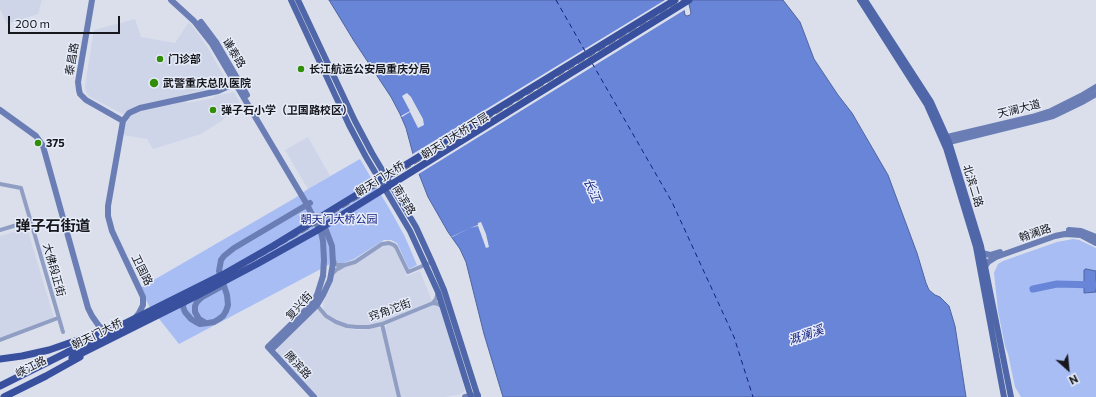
<!DOCTYPE html>
<meta charset="utf-8">
<style>
body{margin:0}
#map{position:relative;width:1096px;height:397px;overflow:hidden;background:#dadfeb;font-family:Commissioner,sans-serif}
canvas{display:block}
.north{position:absolute;left:1048px;top:349px;width:40px;height:40px;-webkit-text-stroke:3px #e7ecf9;paint-order:stroke;rotate:153deg;font-size:11px;font-weight:700;line-height:16px;text-align:center;color:#17181d}
.north::after{content:'';display:block;margin:auto;width:14px;height:18px;background:#17181d;clip-path:polygon(50% 0,100% 100%,50% 72%,0 100%)}
.scale{position:absolute;left:8px;top:16px;width:112px;height:18px;box-sizing:border-box;border:2px solid #17181d;border-top:0;padding-left:5px;font-size:12px;line-height:14px;white-space:nowrap;color:#17181d;-webkit-text-stroke:3px #e7ecf9;paint-order:stroke}
</style>
<div id="map">
<canvas width="1096" height="397"></canvas>
<div class="north">N</div>
<div class="scale">200 m</div>
</div>
<script>
const g = document.querySelector('canvas').getContext('2d');
g.lineJoin = 'round';
function fillPath(path, color) { g.fillStyle = color; g.fill(path, 'evenodd'); }
const shape = rows => new Path2D(rows.map(r => 'M' + r).join(''));
function strokePath(path, color, width, dash) { g.strokeStyle = color; g.lineWidth = width; g.lineCap = dash ? 'butt' : 'round'; g.setLineDash(dash || []); g.stroke(path); }
function label(font, color, halo, rows, align = 'center') {
  g.font = font + ' Commissioner,"Noto Sans SC",sans-serif'; g.lineWidth = 3; g.setLineDash([]); g.textBaseline = 'middle'; g.strokeStyle = halo; g.fillStyle = color; for (const [text, x, y, turn = 0] of rows) {
    g.save(); g.translate(x, y); g.rotate((+turn || 0) * Math.PI / 180); g.textAlign = isNaN(turn) ? turn : align; if (halo) g.strokeText(text, 0, 0); g.fillText(text, 0, 0); g.restore();
  }
}
fillPath(shape([
 [0,0,42,0,38,14,7,24,0,9],
 [135,19,141,37,175,43,189,22,196,31,208,48,225,78,223,84,219,87,185,94,187,103,214,98,214,96,234,92,242,107,223,119,223,120,201,134,153,149,147,139,123,135,126,123,128,119,121,113,90,97,86,92,85,86,94,30],
 [308,137,330,176,308,189,285,150],
 [27,228,55,321,0,342,0,236],
 [387,244,392,245,394,247,407,276,420,271,432,301,382,322,369,325,357,325,347,324,336,320,324,312,323,303,330,288,334,274,342,269,356,263],
 [433,305,441,308,465,390,461,394,446,397,401,397,385,329,387,324],
 [313,310,318,310,325,318,335,324,346,328,358,330,370,329,378,327,382,330,397,397,316,397,277,353,278,347]
]), '#ced5e8');
fillPath(shape([
 [360,159,393,215,405,237,417,265,409,269,397,243,391,240,384,240,354,259,344,263,339,263,336,261,179,344,149,306,140,288,295,198,308,189],
 [1073,239,1079,240,1096,248,1096,397,1021,397,1015,387,1008,354,1005,346,998,311,994,273,998,264,1003,261,1057,242]
]), '#a8bdf4');
const water = shape([
 [329,0,682,0,685,15,687,16,690,15,691,13,688,0,783,0,800,22,814,59,838,95,852,113,888,175,917,253,926,283,929,290,935,295,940,297,949,306,955,326,966,397,503,397,484,334,466,262,460,249,448,232,428,197,417,169,406,128,400,114,391,97,354,41,329,0],
 [1086,269,1096,271,1096,292,1084,293,1084,270,1086,269]
]);
fillPath(water, '#6985d8');
strokePath(water, '#5064a0', 1);
fillPath(shape([
 [665,0,684,0,686,9,417,175,411,155],
 [407,93,411,97,423,119,424,125,418,128,410,112,402,117,401,116,410,111,402,96],
 [481,222,486,234,489,247,486,248,478,226,470,228,452,237,451,237,470,228,478,225,478,223]
]), '#dadfeb');
strokePath(shape([
 [1033,289,1057,284,1096,285]
]), '#6985d8', 7);
strokePath(shape([
 [556,0,585,51],
 [592,63,672,202,734,337,753,397]
]), '#142081', 1, [5, 4]);
strokePath(shape([
 [0,184,21,188,63,332],
 [0,230,30,221],
 [345,265,355,262,382,244,389,243,394,245,396,247,408,272,432,262],
 [331,275,336,270,345,265,337,265,334,261],
 [438,292,436,299,433,303,438,304,443,307],
 [315,303,326,316,336,322,347,326,357,327,369,327,382,324,433,303],
 [382,324,399,397],
 [0,340,58,318]
]), '#909ec4', 4);
strokePath(shape([
 [92,0,78,82,79,90,80,94,86,100,123,121],
 [171,0,194,21,212,44,305,201,321,232,323,241,324,260,323,276,318,292,314,302,268,347,314,397],
 [201,22,216,42,247,95],
 [0,110,36,136,43,146,88,308,92,316,99,326,102,328,110,330,113,329],
 [943,138,1032,117,1051,111,1081,96,1096,87],
 [945,143,1034,121,1053,116,1084,101,1096,94],
 [1069,230,1081,231,1096,237],
 [982,253,990,255,1000,252],
 [984,268,988,262,996,257,1055,236,1065,234,1081,235,1096,243],
 [202,297,197,302,195,306,195,312,199,319,206,323],
 [184,299,183,307,185,312,191,319,196,322,200,324,208,323,214,322,219,319,223,316,226,311,228,305,227,295,219,271,221,260,224,256,234,248,310,203],
 [135,318,139,313,143,305,143,297,112,231,108,216,108,206,123,121,129,113,140,108,218,91,227,87,239,81],
 [271,350,317,305,323,295,330,280,333,263,332,246,326,230,318,216],
 [465,397,478,395]
]), '#6a7eb5', 6);
strokePath(shape([
 [291,0,349,125,366,157,410,231,438,292,471,397],
 [298,0,355,121,372,153,416,227,432,262,444,290,478,397],
 [860,0,927,105,946,148,976,247,1004,397],
 [865,0,931,102,949,142,981,246,1011,397]
]), '#4f66a9', 6);
strokePath(shape([
 [0,386,68,352],
 [4,397,46,376,80,357]
]), '#39509e', 7);
strokePath(shape([
 [229,275,305,231,682,0]
]), '#6c6e76', 1, [8, 4]);
strokePath(shape([
 [202,297,222,286]
]), '#6a7eb5', 6);
strokePath(shape([
 [68,352,224,274,273,246,675,0],
 [72,358,196,296,257,264,316,231,689,0],
 [0,359,22,356,49,350,95,334]
]), '#39509e', 7);
for (const [x, y, r, color] of [
 [160,59,4,"#308f07"],
 [301,69,4,"#308f07"],
 [154,83,5,"#308f07"],
 [213,110,4,"#308f07"],
 [38,143,4,"#308f07"]
]) { const dot = new Path2D(); dot.arc(x, y, r, 0, 2 * Math.PI); g.fillStyle = color; g.fill(dot); strokePath(dot, '#e7ecf9', 1.5); }
label('11px', '#17181d', '#e7ecf9', [
 ["谦泰路",234,53,59],
 ["泰昌路",72,59,-80],
 ["天澜大道",1019,109,-14],
 ["朝天门大桥下层",455,136,-32],
 ["朝天门大桥",380,179,-32],
 ["北滨二路",973,186,73],
 ["南滨路",404,200,59],
 ["翰澜路",1035,233,-19],
 ["大佛段正街",54,270,74],
 ["卫国路",142,270,64],
 ["复兴街",299,306,-48],
 ["窍角沱街",390,310,-20],
 ["朝天门大桥",97,334,-26],
 ["腾滨路",298,365,47],
 ["峡江路",31,367,-27]
]);
label('bold 11px', '#17181d', '#e7ecf9', [
 ["门诊部",168,59],
 ["长江航运公安局重庆分局",309,69],
 ["武警重庆总队医院",163,83],
 ["弹子石小学（卫国路校区）",221,110],
 ["375",46,143]
], 'left');
label('11px', '#162383', '#e7ecf9', [
 ["朝天门大桥公园",339,219]
]);
label('italic 12px', '#142081', '#e7ecf9', [
 ["长江",592,190,66],
 ["溉澜溪",806,335,-19]
]);
label('bold 15px', '#17181d', '#e7ecf9', [
 ["弹子石街道",53,226]
]);
</script>
